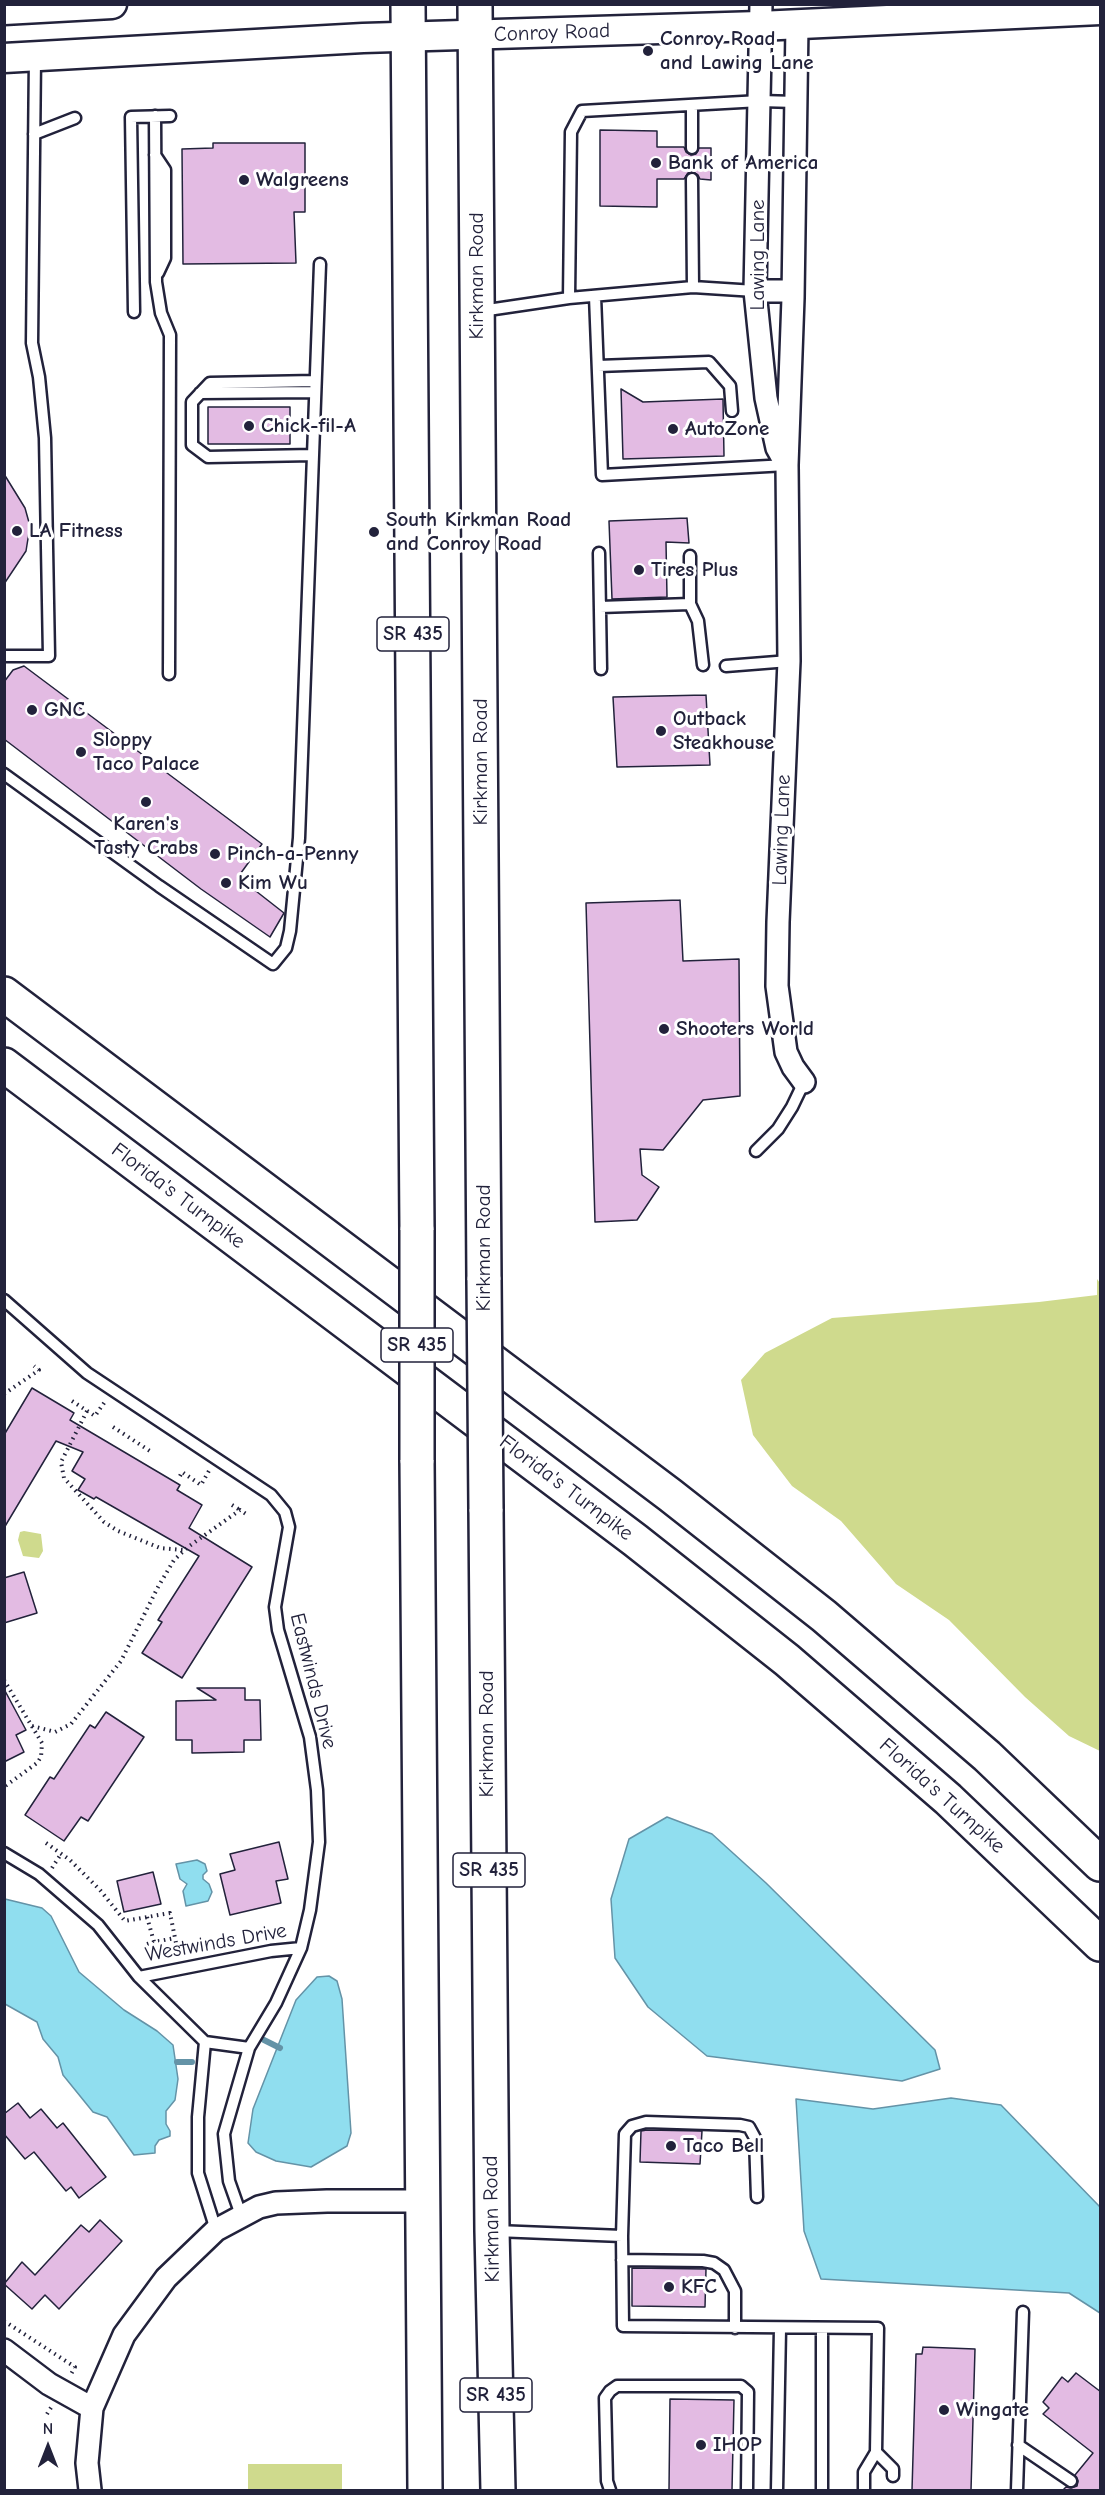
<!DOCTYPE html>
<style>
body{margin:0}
#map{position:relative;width:1105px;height:2495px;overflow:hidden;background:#fff;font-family:"Comic Neue",sans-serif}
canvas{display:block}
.frame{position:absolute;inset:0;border:6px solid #22223b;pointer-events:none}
.north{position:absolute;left:18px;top:2417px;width:60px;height:60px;-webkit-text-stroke:4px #fff;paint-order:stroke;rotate:0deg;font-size:16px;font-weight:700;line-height:24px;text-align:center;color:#22223b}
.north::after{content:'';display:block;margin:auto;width:21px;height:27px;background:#22223b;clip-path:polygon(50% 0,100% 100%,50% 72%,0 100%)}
</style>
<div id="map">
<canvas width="1105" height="2495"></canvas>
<div class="frame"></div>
<div class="north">N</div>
</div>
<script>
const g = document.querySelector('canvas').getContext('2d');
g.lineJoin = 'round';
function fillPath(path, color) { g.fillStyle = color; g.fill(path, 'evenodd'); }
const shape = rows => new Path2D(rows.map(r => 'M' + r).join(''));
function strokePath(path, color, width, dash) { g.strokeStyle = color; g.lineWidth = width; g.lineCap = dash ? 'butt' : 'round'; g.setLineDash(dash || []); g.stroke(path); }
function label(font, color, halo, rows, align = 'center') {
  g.font = font + ' "Comic Neue",sans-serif'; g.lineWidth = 6; g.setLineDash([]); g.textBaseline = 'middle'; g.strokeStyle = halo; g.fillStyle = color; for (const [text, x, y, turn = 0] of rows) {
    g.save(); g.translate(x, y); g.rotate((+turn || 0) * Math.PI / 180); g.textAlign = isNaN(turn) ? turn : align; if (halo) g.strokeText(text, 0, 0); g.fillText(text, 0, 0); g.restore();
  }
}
fillPath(shape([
 [1097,1279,1100,1283,1100,1751,1069,1736,1025,1697,949,1620,896,1584,841,1521,792,1486,753,1435,741,1380,765,1353,832,1318,1039,1302,1097,1295],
 [24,1531,41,1534,43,1551,39,1558,23,1556,18,1540,20,1532],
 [248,2464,342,2464,342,2490,248,2490]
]), '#cfda8d');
const water = shape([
 [667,1817,712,1834,766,1883,935,2050,940,2069,902,2081,707,2056,648,2007,615,1958,611,1899,629,1839,667,1817],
 [197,1860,205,1864,207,1871,203,1875,203,1879,209,1884,212,1892,208,1901,186,1906,183,1891,187,1884,180,1879,176,1864,197,1860],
 [5,1899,42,1908,51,1916,79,1972,124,2010,157,2031,173,2045,178,2079,175,2100,166,2111,166,2124,170,2131,170,2136,159,2140,155,2146,155,2153,134,2155,107,2117,93,2112,63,2075,58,2057,43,2039,37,2022,5,2004,5,1899],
 [329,1976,337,1981,342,1999,351,2133,347,2146,311,2167,276,2161,256,2152,248,2143,253,2109,296,2000,317,1977,329,1976],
 [951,2098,1001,2105,1100,2207,1100,2313,1069,2293,821,2279,804,2231,796,2099,873,2109,951,2098]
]);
fillPath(water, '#90deef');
strokePath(water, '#6493a7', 1.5);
strokePath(shape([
 [264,2040,280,2048],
 [177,2062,192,2062]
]), '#6493a7', 6);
const building = shape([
 [600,130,657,131,657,147,684,147,686,152,691,155,696,154,699,148,711,148,711,180,700,179,698,175,693,172,688,173,684,179,657,179,657,207,600,206,600,130],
 [213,143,305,143,305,212,294,212,296,263,183,264,182,149,213,148,213,143],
 [621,389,643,402,723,399,724,456,623,459,621,389],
 [208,407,290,407,290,444,208,444,208,407],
 [4,474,25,508,30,526,26,551,4,584,4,474],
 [687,518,689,543,666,542,667,597,612,599,609,521,687,518],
 [24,666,262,844,238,877,284,913,270,937,201,889,4,739,4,682,13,670,24,666],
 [706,695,710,765,617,767,613,697,706,695],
 [680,900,683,961,739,959,740,1096,703,1100,663,1150,640,1149,642,1175,659,1187,637,1220,595,1222,586,903,680,900],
 [32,1388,74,1413,70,1420,180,1485,177,1490,202,1505,189,1528,252,1567,182,1678,142,1653,162,1622,158,1620,199,1556,96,1497,94,1499,78,1490,85,1479,72,1471,83,1452,56,1441,4,1528,4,1435,32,1388],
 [24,1572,37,1613,4,1623,4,1578,24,1572],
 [197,1688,245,1688,245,1700,260,1700,261,1740,244,1740,244,1752,192,1753,192,1740,176,1740,176,1701,216,1700,197,1688],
 [4,1689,26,1730,16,1735,24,1752,4,1762,4,1689],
 [106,1712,144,1737,88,1821,81,1817,64,1841,25,1815,50,1777,54,1779,90,1725,95,1728,106,1712],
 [279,1842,288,1879,276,1881,281,1903,230,1915,220,1874,235,1870,230,1854,279,1842],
 [153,1872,161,1904,124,1912,117,1881,153,1872],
 [18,2103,30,2118,41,2109,57,2128,63,2123,106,2177,79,2198,71,2187,66,2191,34,2152,25,2159,4,2134,4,2114,18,2103],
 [647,2130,702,2131,700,2164,640,2162,641,2131,647,2130],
 [100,2220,122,2241,59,2309,45,2295,32,2309,4,2284,22,2262,35,2275,81,2225,89,2232,100,2220],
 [632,2268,706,2269,705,2307,632,2306,632,2268],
 [923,2347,975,2349,971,2490,912,2490,916,2354,922,2354,923,2347],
 [1076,2373,1101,2392,1101,2490,1063,2490,1066,2487,1071,2488,1077,2486,1078,2481,1075,2475,1093,2453,1043,2414,1049,2408,1043,2402,1062,2377,1068,2382,1076,2373],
 [670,2399,734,2400,732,2490,669,2490,670,2399]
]);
fillPath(building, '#e3bbe3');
strokePath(building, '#22223b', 1.5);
const service = shape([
 [692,105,692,148],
 [155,116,156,282,161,313,170,335,169,674],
 [34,134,75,118],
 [155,155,165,170,165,258,158,273],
 [692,179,693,287],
 [595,296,602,475,787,465],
 [569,298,571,132,582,111,760,101,796,102],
 [481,311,569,298,693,287,755,291],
 [134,312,131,117,170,116],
 [598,366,709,362,730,386,732,411],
 [200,393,315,392],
 [313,455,208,457,192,445,192,402,210,383,315,381],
 [599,553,601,669],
 [690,556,690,604],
 [600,607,690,604,698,621,703,665],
 [4,656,49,656,45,438,39,377,32,343,35,57],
 [726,666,789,661],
 [4,774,159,886,273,964,286,948,290,931,299,838,320,264],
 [756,1151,778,1129,792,1107,804,1082],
 [4,1300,87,1373,271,1495,285,1512,289,1527,275,1607,278,1630,310,1737,317,1790,319,1842,310,1910,301,1948,276,2003,249,2048,224,2134,229,2181,241,2215],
 [4,1853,39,1874,98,1925,139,1977,205,2042],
 [139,1977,271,1951,301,1948],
 [205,2042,198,2117,198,2173,216,2230],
 [205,2042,249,2048],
 [757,2197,755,2138,749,2127,740,2125,646,2122,632,2126,625,2134,622,2236,623,2326,878,2328,876,2452,864,2472,864,2490],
 [496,2231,622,2236],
 [622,2260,703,2261,714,2263,724,2270,735,2291,735,2328],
 [1018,2445,1071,2481],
 [876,2452,893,2469,893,2476],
 [610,2490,607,2481,605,2398,610,2391,617,2386,741,2386,748,2392,747,2490],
 [777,2490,780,2329],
 [822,2490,822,2329],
 [1017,2490,1023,2312]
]);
const minor = shape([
 [761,4,755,291,766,398,777,448,782,457],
 [797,25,793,298,787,465,789,661,778,922,777,986,786,1052,793,1067,804,1082],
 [755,291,793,291],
 [4,2350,49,2384,92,2408],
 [90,2490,87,2463,92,2408,124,2335,166,2278,216,2230,259,2207,276,2203,327,2201,423,2201]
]);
const secondary = shape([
 [4,10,112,4],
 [4,58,363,38,759,26,1100,10]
]);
const primary = shape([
 [408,4,417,1230],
 [475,4,484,1280],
 [417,1460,425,2490],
 [486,1509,492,2231,498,2490]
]);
const motorway = shape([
 [4,994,670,1495,824,1616,987,1756,1100,1864],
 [4,1065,635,1540,787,1660,948,1799,1100,1944]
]);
strokePath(service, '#22223b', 15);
strokePath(minor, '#22223b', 26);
strokePath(secondary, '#22223b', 33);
strokePath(primary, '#22223b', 38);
strokePath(motorway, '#22223b', 38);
strokePath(shape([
 [4,1394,39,1370,34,1366],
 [72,1401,95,1416,106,1400],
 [87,1411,61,1462,64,1478,104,1522,118,1531,160,1548,183,1550],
 [113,1427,153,1453],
 [180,1476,182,1472,201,1485,210,1469],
 [232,1505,240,1510],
 [4,1680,42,1743,41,1757,37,1763,4,1787],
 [32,1726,55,1732,71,1724,121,1661,158,1587,174,1560,188,1547,240,1510,249,1516],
 [46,1843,70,1860,100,1890,125,1921,170,1913,178,1953],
 [52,1868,61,1854],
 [147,1917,154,1942,175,1938],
 [147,1944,154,1942],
 [4,2321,75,2367,70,2376],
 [47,2414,52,2406]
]), '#22223b', 4, [1.5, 4.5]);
strokePath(service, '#fff', 10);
strokePath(minor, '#fff', 21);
strokePath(secondary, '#fff', 28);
strokePath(primary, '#fff', 33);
strokePath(motorway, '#fff', 33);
const primaryBridge = shape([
 [417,1230,417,1460],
 [484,1280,486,1509]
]);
strokePath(primaryBridge, '#22223b', 38, []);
strokePath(primaryBridge, '#fff', 33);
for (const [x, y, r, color] of [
 [648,51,6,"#22223b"],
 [656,163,6,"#22223b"],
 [244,180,6,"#22223b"],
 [249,426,6,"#22223b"],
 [673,429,6,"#22223b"],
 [17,531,6,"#22223b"],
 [374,532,6,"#22223b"],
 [639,570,6,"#22223b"],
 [32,710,6,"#22223b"],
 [661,731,6,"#22223b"],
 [81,752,6,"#22223b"],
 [146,802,6,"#22223b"],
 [215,854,6,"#22223b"],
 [226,883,6,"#22223b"],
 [664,1029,6,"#22223b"],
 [671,2146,6,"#22223b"],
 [669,2287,6,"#22223b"],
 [944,2410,6,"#22223b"],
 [701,2445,6,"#22223b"]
]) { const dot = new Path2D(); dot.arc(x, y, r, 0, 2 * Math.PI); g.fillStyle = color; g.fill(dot); strokePath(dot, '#fff', 2); }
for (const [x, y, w] of [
 [413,634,72],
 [417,1345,72],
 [489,1870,72],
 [496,2395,72]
]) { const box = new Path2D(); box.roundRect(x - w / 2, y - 17, w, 34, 4.5); g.fillStyle = '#fff'; g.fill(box); strokePath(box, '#22223b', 1.5); }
label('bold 20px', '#22223b', null, [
 ["SR 435",413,634],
 ["SR 435",417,1345],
 ["SR 435",489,1870],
 ["SR 435",496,2395]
]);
label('21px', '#22223b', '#fff', [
 ["Conroy Road",552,33,-2],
 ["Lawing Lane",758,255,-90],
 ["Kirkman Road",477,276,-90],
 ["Kirkman Road",481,762,-90],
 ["Lawing Lane",782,830,-88],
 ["Florida's Turnpike",178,1196,37],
 ["Kirkman Road",484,1248,-90],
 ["Florida's Turnpike",566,1488,37],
 ["Eastwinds Drive",313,1681,76],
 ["Kirkman Road",487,1734,-90],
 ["Florida's Turnpike",942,1796,42],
 ["Westwinds Drive",216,1943,-10],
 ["Kirkman Road",492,2219,-91]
]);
label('bold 21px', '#22223b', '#fff', [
 ["Conroy Road",660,39],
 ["and Lawing Lane",660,63],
 ["Bank of America",668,163],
 ["Walgreens",256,180],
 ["Chick-fil-A",261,426],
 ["AutoZone",685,429],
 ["South Kirkman Road",386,520],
 ["and Conroy Road",386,544],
 ["LA Fitness",29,531],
 ["Tires Plus",651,570],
 ["GNC",44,710],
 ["Outback",673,719],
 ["Steakhouse",673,743],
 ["Sloppy",93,740],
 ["Taco Palace",93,764],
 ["Karen's",146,824,"center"],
 ["Tasty Crabs",146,848,"center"],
 ["Pinch-a-Penny",227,854],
 ["Kim Wu",238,883],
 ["Shooters World",676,1029],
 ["Taco Bell",683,2146],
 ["KFC",681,2287],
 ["Wingate",956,2410],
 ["IHOP",713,2445]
], 'left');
</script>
